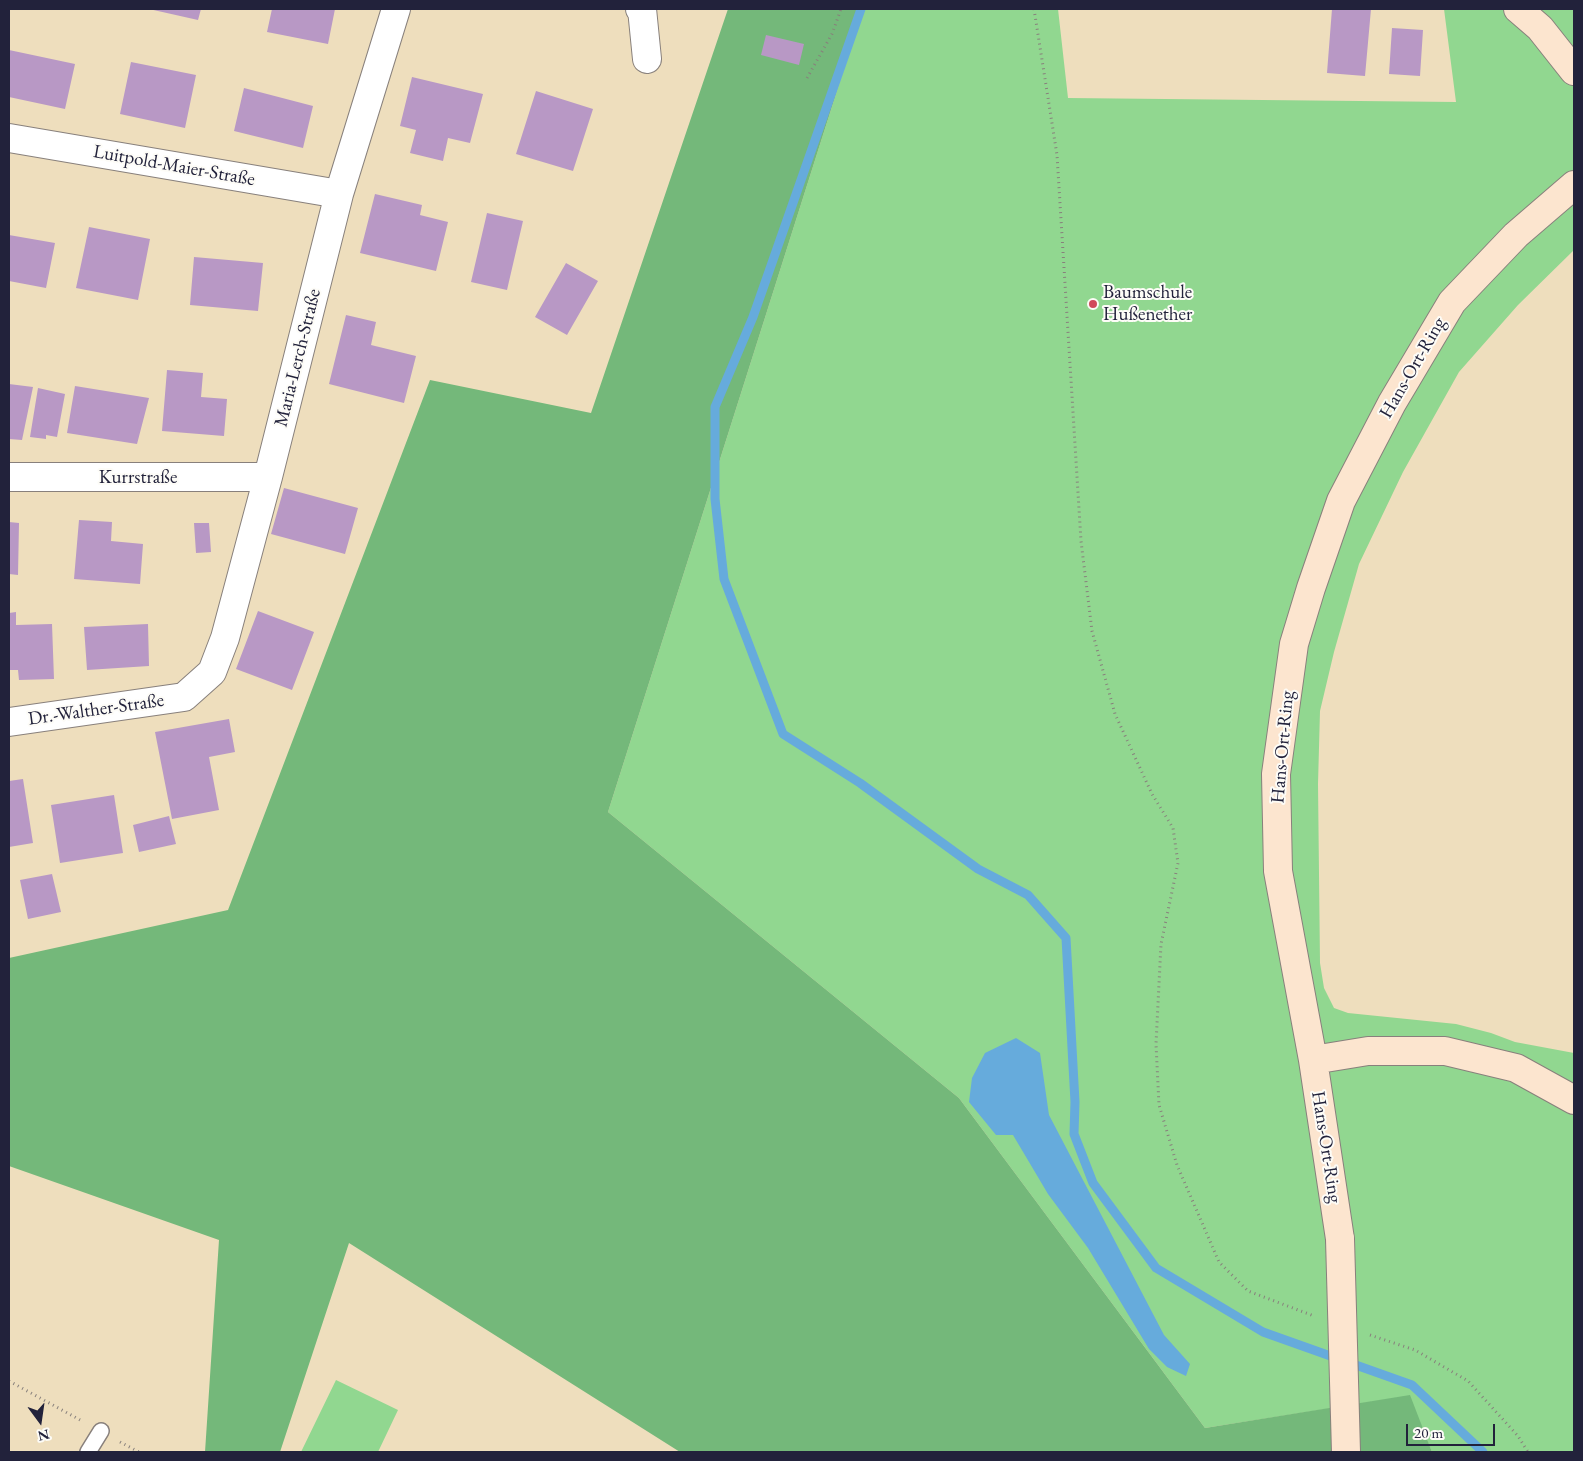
<!DOCTYPE html>
<meta charset="utf-8">
<style>
body{margin:0}
#map{position:relative;width:1583px;height:1461px;overflow:hidden;background:#eedebd;font-family:"EB Garamond",serif}
canvas{display:block}
.frame{position:absolute;inset:0;border:10px solid #22223b;pointer-events:none}
.north{position:absolute;left:15px;top:1396px;width:50px;height:50px;-webkit-text-stroke:4px #fdfcf7;paint-order:stroke;rotate:166deg;font-size:14px;font-weight:700;line-height:20px;text-align:center;color:#22223b}
.north::after{content:'';display:block;margin:auto;width:18px;height:22px;background:#22223b;clip-path:polygon(50% 0,100% 100%,50% 72%,0 100%)}
.scale{position:absolute;left:1406px;top:1424px;width:89px;height:22px;box-sizing:border-box;border:2px solid #22223b;border-top:0;padding-left:6px;font-size:15px;line-height:18px;white-space:nowrap;color:#22223b;-webkit-text-stroke:4px #fdfcf7;paint-order:stroke}
</style>
<div id="map">
<canvas width="1583" height="1461"></canvas>
<div class="frame"></div>
<div class="north">N</div>
<div class="scale">20 m</div>
</div>
<script>
const g = document.querySelector('canvas').getContext('2d');
g.lineJoin = 'round';
function fillPath(path, color) { g.fillStyle = color; g.fill(path, 'evenodd'); }
const shape = rows => new Path2D(rows.map(r => 'M' + r).join(''));
function strokePath(path, color, width, dash) { g.strokeStyle = color; g.lineWidth = width; g.lineCap = dash ? 'butt' : 'round'; g.setLineDash(dash || []); g.stroke(path); }
function label(font, color, halo, rows, align = 'center') {
  g.font = font + ' "EB Garamond",serif'; g.lineWidth = 4; g.setLineDash([]); g.textBaseline = 'middle'; g.strokeStyle = halo; g.fillStyle = color; for (const [text, x, y, turn = 0] of rows) {
    g.save(); g.translate(x, y); g.rotate((+turn || 0) * Math.PI / 180); g.textAlign = isNaN(turn) ? turn : align; if (halo) g.strokeText(text, 0, 0); g.fillText(text, 0, 0); g.restore();
  }
}
fillPath(shape([
 [863,9,1058,9,1068,98,1456,102,1444,9,1574,9,1574,250,1518,305,1459,372,1403,472,1359,564,1334,652,1320,711,1318,784,1320,963,1324,988,1334,1008,1348,1013,1456,1024,1491,1033,1515,1042,1574,1053,1574,1452,1432,1452,1409,1396,1205,1428,959,1098,608,812],
 [336,1380,398,1410,378,1452,301,1452]
]), '#91d790');
fillPath(shape([
 [728,9,863,9,608,812,959,1098,1205,1428,1410,1395,1432,1452,680,1452,349,1243,280,1452,205,1452,219,1240,9,1166,9,958,228,910,430,380,591,413]
]), '#74b87a');
fillPath(shape([
 [1016,1038,1040,1053,1049,1115,1164,1335,1190,1364,1186,1376,1167,1367,1149,1349,1088,1248,1048,1194,1013,1135,996,1135,969,1102,972,1078,985,1053]
]), '#66abdc');
strokePath(shape([
 [861,9,753,317,715,407,715,499,724,579,783,734,860,783,978,869,1028,895,1066,938,1075,1102,1074,1134,1093,1183,1156,1268,1263,1332,1412,1385,1483,1452]
]), '#66abdc', 9);
fillPath(shape([
 [149,9,201,9,198,20],
 [272,9,335,9,328,44,267,32],
 [1332,9,1371,9,1365,76,1327,73],
 [1392,28,1423,30,1420,76,1389,74],
 [766,35,804,44,799,65,761,55],
 [9,50,75,64,65,109,9,97],
 [131,62,196,75,185,128,120,114],
 [412,77,483,94,470,143,448,138,443,161,410,153,416,130,400,126],
 [244,88,313,106,303,148,234,131],
 [536,91,593,109,573,171,516,154],
 [375,194,422,205,420,215,448,222,436,271,360,253],
 [487,213,523,221,507,290,471,282],
 [89,227,150,239,138,300,76,288],
 [9,235,55,243,46,288,9,281],
 [194,257,263,263,258,311,190,305],
 [566,263,598,281,567,335,535,317],
 [346,315,376,322,371,345,416,356,404,403,329,384],
 [167,370,203,373,201,397,227,399,224,436,162,431],
 [9,384,33,387,22,440,9,439],
 [75,386,149,398,137,444,67,433],
 [38,388,65,394,57,437,46,435,46,439,30,437],
 [284,488,358,508,345,554,271,534],
 [79,520,112,522,111,541,143,544,140,584,74,579],
 [9,522,19,523,18,575,9,574],
 [194,523,209,523,211,552,196,553],
 [258,611,314,632,292,690,236,669],
 [16,612,16,625,52,624,54,679,19,680,18,670,9,670,9,613],
 [148,624,149,666,87,670,84,627],
 [229,719,235,752,209,757,219,810,172,819,155,732],
 [23,779,33,843,9,847,9,781],
 [114,795,123,853,60,863,51,805],
 [169,816,176,844,139,852,133,825],
 [52,874,61,912,28,919,20,880]
]), '#b898c5');
const lane = shape([
 [88,1452,101,1431]
]);
const street = shape([
 [640,9,642,9,647,59],
 [9,138,339,194],
 [9,477,268,477],
 [9,722,184,697,212,672,225,638,268,477,339,194,396,9]
]);
const secondary = shape([
 [1518,9,1540,28,1574,71],
 [1313,1060,1368,1051,1445,1051,1516,1068,1574,1100],
 [1340,1239,1313,1060,1278,871,1276,774,1294,644,1311,588,1341,501,1392,403,1452,302,1516,235,1574,185]
]);
strokePath(lane, '#88807c', 18);
strokePath(street, '#88807c', 30);
strokePath(secondary, '#88807c', 30);
strokePath(shape([
 [1034,9,1057,155,1081,541,1092,631,1115,714,1152,794,1173,828,1178,863,1161,944,1156,1044,1159,1105,1177,1165,1219,1262,1248,1291,1314,1316],
 [807,78,832,34,841,9],
 [1370,1335,1415,1350,1468,1381,1518,1436,1528,1452],
 [9,1381,82,1421],
 [120,1442,139,1452]
]), '#88807c', 3, [1, 4]);
strokePath(lane, '#fff', 15);
strokePath(street, '#fff', 28);
strokePath(secondary, '#fce5cf', 28);
const secondaryBridge = shape([
 [1340,1239,1346,1452]
]);
strokePath(secondaryBridge, '#88807c', 30, []);
strokePath(secondaryBridge, '#fce5cf', 28);
for (const [x, y, r, color] of [
 [1093,304,5,"#d1495b"]
]) { const dot = new Path2D(); dot.arc(x, y, r, 0, 2 * Math.PI); g.fillStyle = color; g.fill(dot); strokePath(dot, '#fdfcf7', 2); }
label('19px', '#22223b', '#fdfcf7', [
 ["Luitpold-Maier-Straße",174,166,10],
 ["Maria-Lerch-Straße",298,358,-76],
 ["Hans-Ort-Ring",1413,368,-60],
 ["Kurrstraße",138,478],
 ["Dr.-Walther-Straße",96,710,-8],
 ["Hans-Ort-Ring",1283,747,-85],
 ["Hans-Ort-Ring",1326,1147,81]
]);
label('19px', '#22223b', '#fdfcf7', [
 ["Baumschule",1103,293],
 ["Hußenether",1103,315]
], 'left');
</script>
